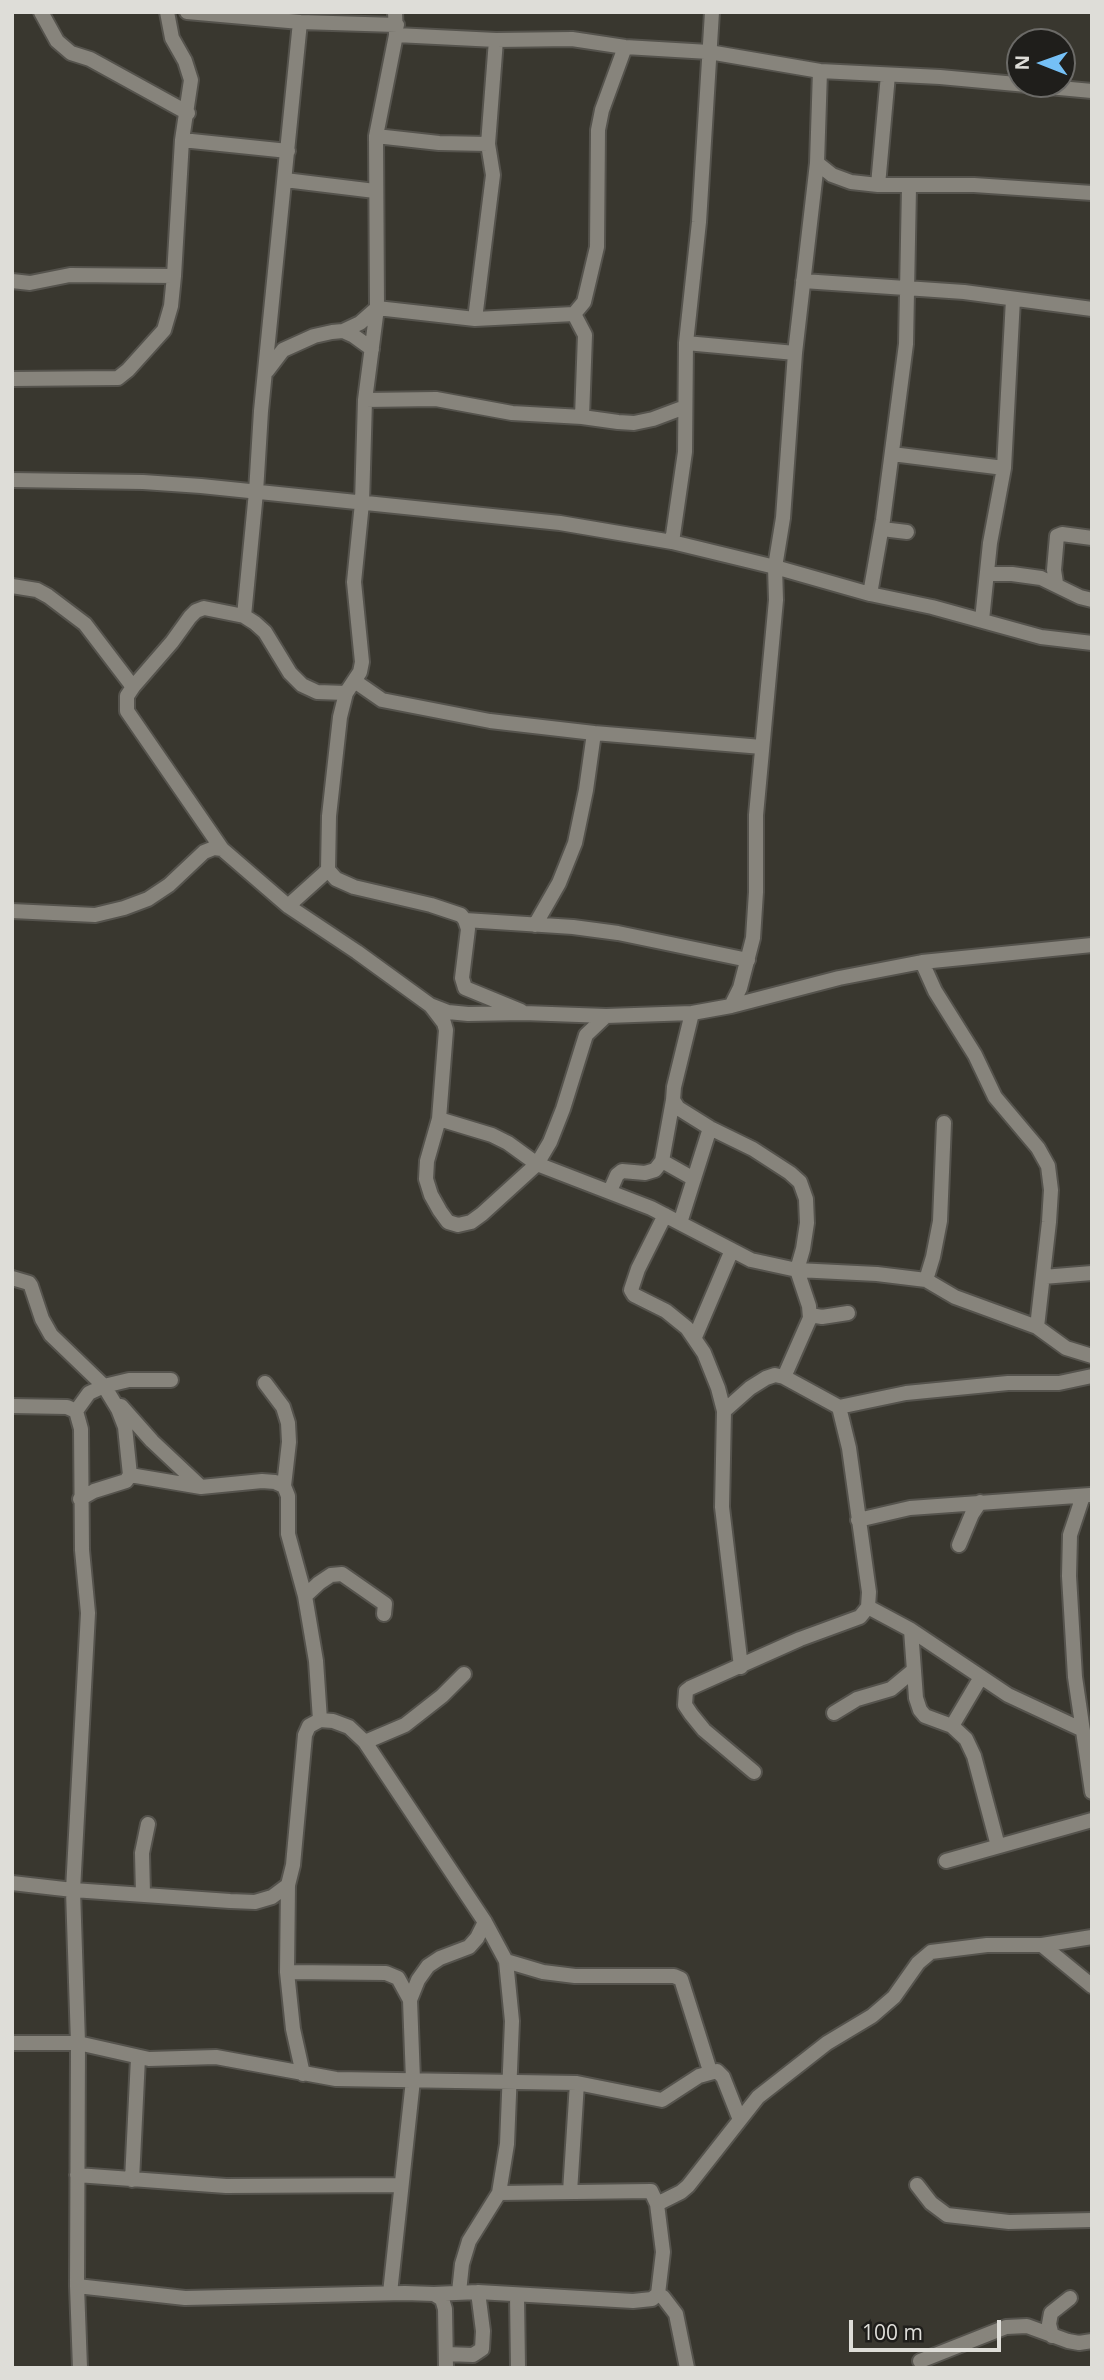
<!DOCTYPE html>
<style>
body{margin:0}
#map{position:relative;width:1104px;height:2380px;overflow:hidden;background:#39372f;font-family:"Open Sans",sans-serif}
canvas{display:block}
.frame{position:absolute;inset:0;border:14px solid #deddd8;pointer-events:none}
.north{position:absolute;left:1006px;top:28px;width:70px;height:70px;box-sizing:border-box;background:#1f1e1b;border:2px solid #6b6a67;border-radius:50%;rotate:271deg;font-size:19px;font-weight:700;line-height:28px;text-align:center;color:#deddd8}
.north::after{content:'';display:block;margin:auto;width:24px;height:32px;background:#75c0f6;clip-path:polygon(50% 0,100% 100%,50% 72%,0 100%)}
.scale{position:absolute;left:849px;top:2320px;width:152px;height:32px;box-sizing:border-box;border:4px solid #deddd8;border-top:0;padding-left:9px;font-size:21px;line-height:24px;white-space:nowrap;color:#deddd8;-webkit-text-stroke:5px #1f1e1b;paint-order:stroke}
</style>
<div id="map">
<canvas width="1104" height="2380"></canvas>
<div class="frame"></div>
<div class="north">N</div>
<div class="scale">100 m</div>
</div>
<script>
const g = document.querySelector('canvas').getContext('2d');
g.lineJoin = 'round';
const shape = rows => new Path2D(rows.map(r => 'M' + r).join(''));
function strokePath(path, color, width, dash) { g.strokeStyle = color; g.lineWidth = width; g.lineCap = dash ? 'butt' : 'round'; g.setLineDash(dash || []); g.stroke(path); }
const minor = shape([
 [41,12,57,41,71,53,90,59,188,113],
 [187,12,300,22,397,25],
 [395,12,396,35,376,136,377,308,365,400,362,503,354,582,362,662,360,672,346,693,340,717,329,816,328,870,336,879,354,887,431,905,461,915,465,920,468,929,462,978,465,988,521,1011],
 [396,35,496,40,572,39,625,47,709,52,820,71,940,77,1092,91],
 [376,136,439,143,488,144],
 [182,140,288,151],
 [817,163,832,175,851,182,878,185,974,185,1092,193],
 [285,180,375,191],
 [878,185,888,75],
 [12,281,30,283,70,275,174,276],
 [803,281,964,292,1092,309],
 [574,314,585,335,582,417],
 [475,319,493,175,488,144,496,40],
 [343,331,360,323,377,308,475,319,574,314,584,302,597,247,598,130,602,110,625,47],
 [686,343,795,353],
 [267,371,283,350,314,336,332,332,343,331,354,336,372,349],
 [12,379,118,378,128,370,164,330,171,306,174,276,182,140,191,80,185,61,172,38,167,12],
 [365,400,436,399,512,413,582,417,618,422,634,423,653,419,685,407],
 [892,454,1004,468],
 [12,480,143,482,201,486,560,523,672,542,775,567,870,594,932,607,1041,637,1092,643],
 [882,529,907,532],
 [672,542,685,452,686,343,699,222,712,12],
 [987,574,1012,574,1041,578,1080,597,1092,600],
 [1056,583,1054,570,1057,536,1062,534,1092,538],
 [12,586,37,590,48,596,85,624,133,687],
 [870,594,883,520,906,344,909,187],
 [244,616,256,492,261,411,300,22],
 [982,620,990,543,1004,468,1013,299],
 [356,682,382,700,490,721,594,733,762,747],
 [222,849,127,711,127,696,133,687,172,642,190,617,196,611,204,608,244,616,255,623,265,632,290,673,302,685,317,692,346,693],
 [288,906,328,870],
 [12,911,95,915,124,908,148,899,169,885,204,852,214,848,222,849,288,906,357,952,430,1005,448,1012,468,1014,524,1013,606,1016,692,1013,731,1006,839,978,922,962,1092,945],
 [465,920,573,927,618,933,748,960],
 [535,925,559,883,575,843,586,790,594,733],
 [922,962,935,991,975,1055,995,1097,1038,1148,1048,1166,1051,1190,1049,1222,1037,1327],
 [431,1006,444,1023,446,1030,439,1119,427,1161,426,1179,431,1195,440,1211,448,1222,458,1225,471,1222,482,1214,537,1164,550,1142,563,1109,586,1035,606,1016],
 [731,1006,740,988,753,938,756,892,756,815,776,600,775,567,783,518,795,353,817,163,820,71],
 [692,1013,674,1087,673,1100,678,1108,710,1128,753,1149,790,1173,800,1182,806,1199,807,1223,803,1249,797,1270,809,1306,810,1318,784,1377],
 [439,1119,492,1135,508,1143,537,1164,651,1208,751,1260,797,1270,877,1274,926,1280,955,1297,1037,1327,1066,1348,1092,1356],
 [662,1161,694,1179],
 [610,1191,617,1175,622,1171,645,1173,655,1170,662,1161,673,1100],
 [665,1215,638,1269,631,1290,634,1295,666,1311,687,1328,704,1353,718,1388,724,1411,722,1507,741,1667],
 [680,1223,710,1128],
 [1043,1277,1092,1273],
 [12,1278,29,1283,31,1286,42,1319,51,1335,104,1386,118,1409,125,1427,130,1475,126,1481,94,1491,80,1499],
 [926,1280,933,1257,940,1221,944,1123],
 [810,1315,822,1317,848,1313],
 [695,1337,732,1250],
 [265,1383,283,1407,288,1423,289,1442,284,1486],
 [12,1406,67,1407,76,1411,81,1429,82,1550,88,1613,73,1890,78,2043,77,2286,80,2368],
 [121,1406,152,1441,201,1487],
 [839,1407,906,1393,1008,1383,1059,1383,1092,1376],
 [76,1411,89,1393,104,1386,129,1380,171,1380],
 [724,1411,750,1388,766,1378,775,1375,784,1377,839,1407,849,1448,869,1592,868,1607,860,1617,800,1639,690,1688,686,1691,685,1705,691,1714,704,1730,754,1772],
 [130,1475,201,1487,262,1481,275,1482,284,1486,288,1496,288,1534,305,1596,316,1661,320,1720],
 [1083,1496,1070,1535,1069,1576,1075,1677,1092,1792],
 [858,1520,910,1508,1090,1495],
 [959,1545,972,1514,980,1502],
 [305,1596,319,1583,331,1575,342,1574,385,1604,384,1614],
 [868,1607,911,1630,1008,1695,1083,1730],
 [911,1630,916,1698,920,1710,925,1716,952,1726,966,1739,974,1756,998,1846],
 [834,1713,857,1699,891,1689,914,1670],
 [952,1726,981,1677],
 [365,1742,405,1725,442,1696,464,1674],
 [946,1861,1092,1820],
 [12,1883,73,1890,230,1901,255,1902,272,1897,288,1885,293,1865,305,1735,309,1726,320,1720,333,1721,349,1727,365,1742,485,1922,506,1961,512,2021,507,2144,499,2193,469,2241,462,2264,459,2292],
 [288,1885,287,1972,293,2029,303,2074],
 [143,1894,142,1853,148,1824],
 [1042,1945,1092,1986],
 [506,1961,543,1972,575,1976,674,1976,681,1979,710,2071],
 [287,1972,386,1973,398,1978,410,2000,413,2080,390,2293],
 [410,2000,418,1980,428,1966,440,1958,469,1947,477,1938,485,1922],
 [12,2043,78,2043,149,2059,216,2057,336,2079,577,2083,662,2100,699,2076,717,2071,723,2077,740,2120],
 [77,2175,226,2186,401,2185],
 [132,2180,138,2058],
 [917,2185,931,2203,947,2215,1009,2222,1092,2220],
 [570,2192,577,2083],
 [657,2204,681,2192,688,2186,758,2097,827,2043,872,2016,894,1997,918,1963,931,1952,987,1945,1042,1945,1092,1937],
 [77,2286,185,2298,405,2293,434,2294,442,2299,445,2309,446,2368],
 [434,2294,478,2292,633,2301,652,2299,658,2294,663,2252,657,2204,651,2191,499,2193],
 [658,2294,663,2297,676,2314,687,2368],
 [517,2295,518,2368],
 [1052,2336,1049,2324,1051,2313,1070,2298],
 [446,2354,473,2355,482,2349,483,2331,478,2292],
 [920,2361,1006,2327,1027,2326,1068,2341,1079,2343,1092,2341]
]);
strokePath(minor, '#55534d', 18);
strokePath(minor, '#87847c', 14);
</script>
